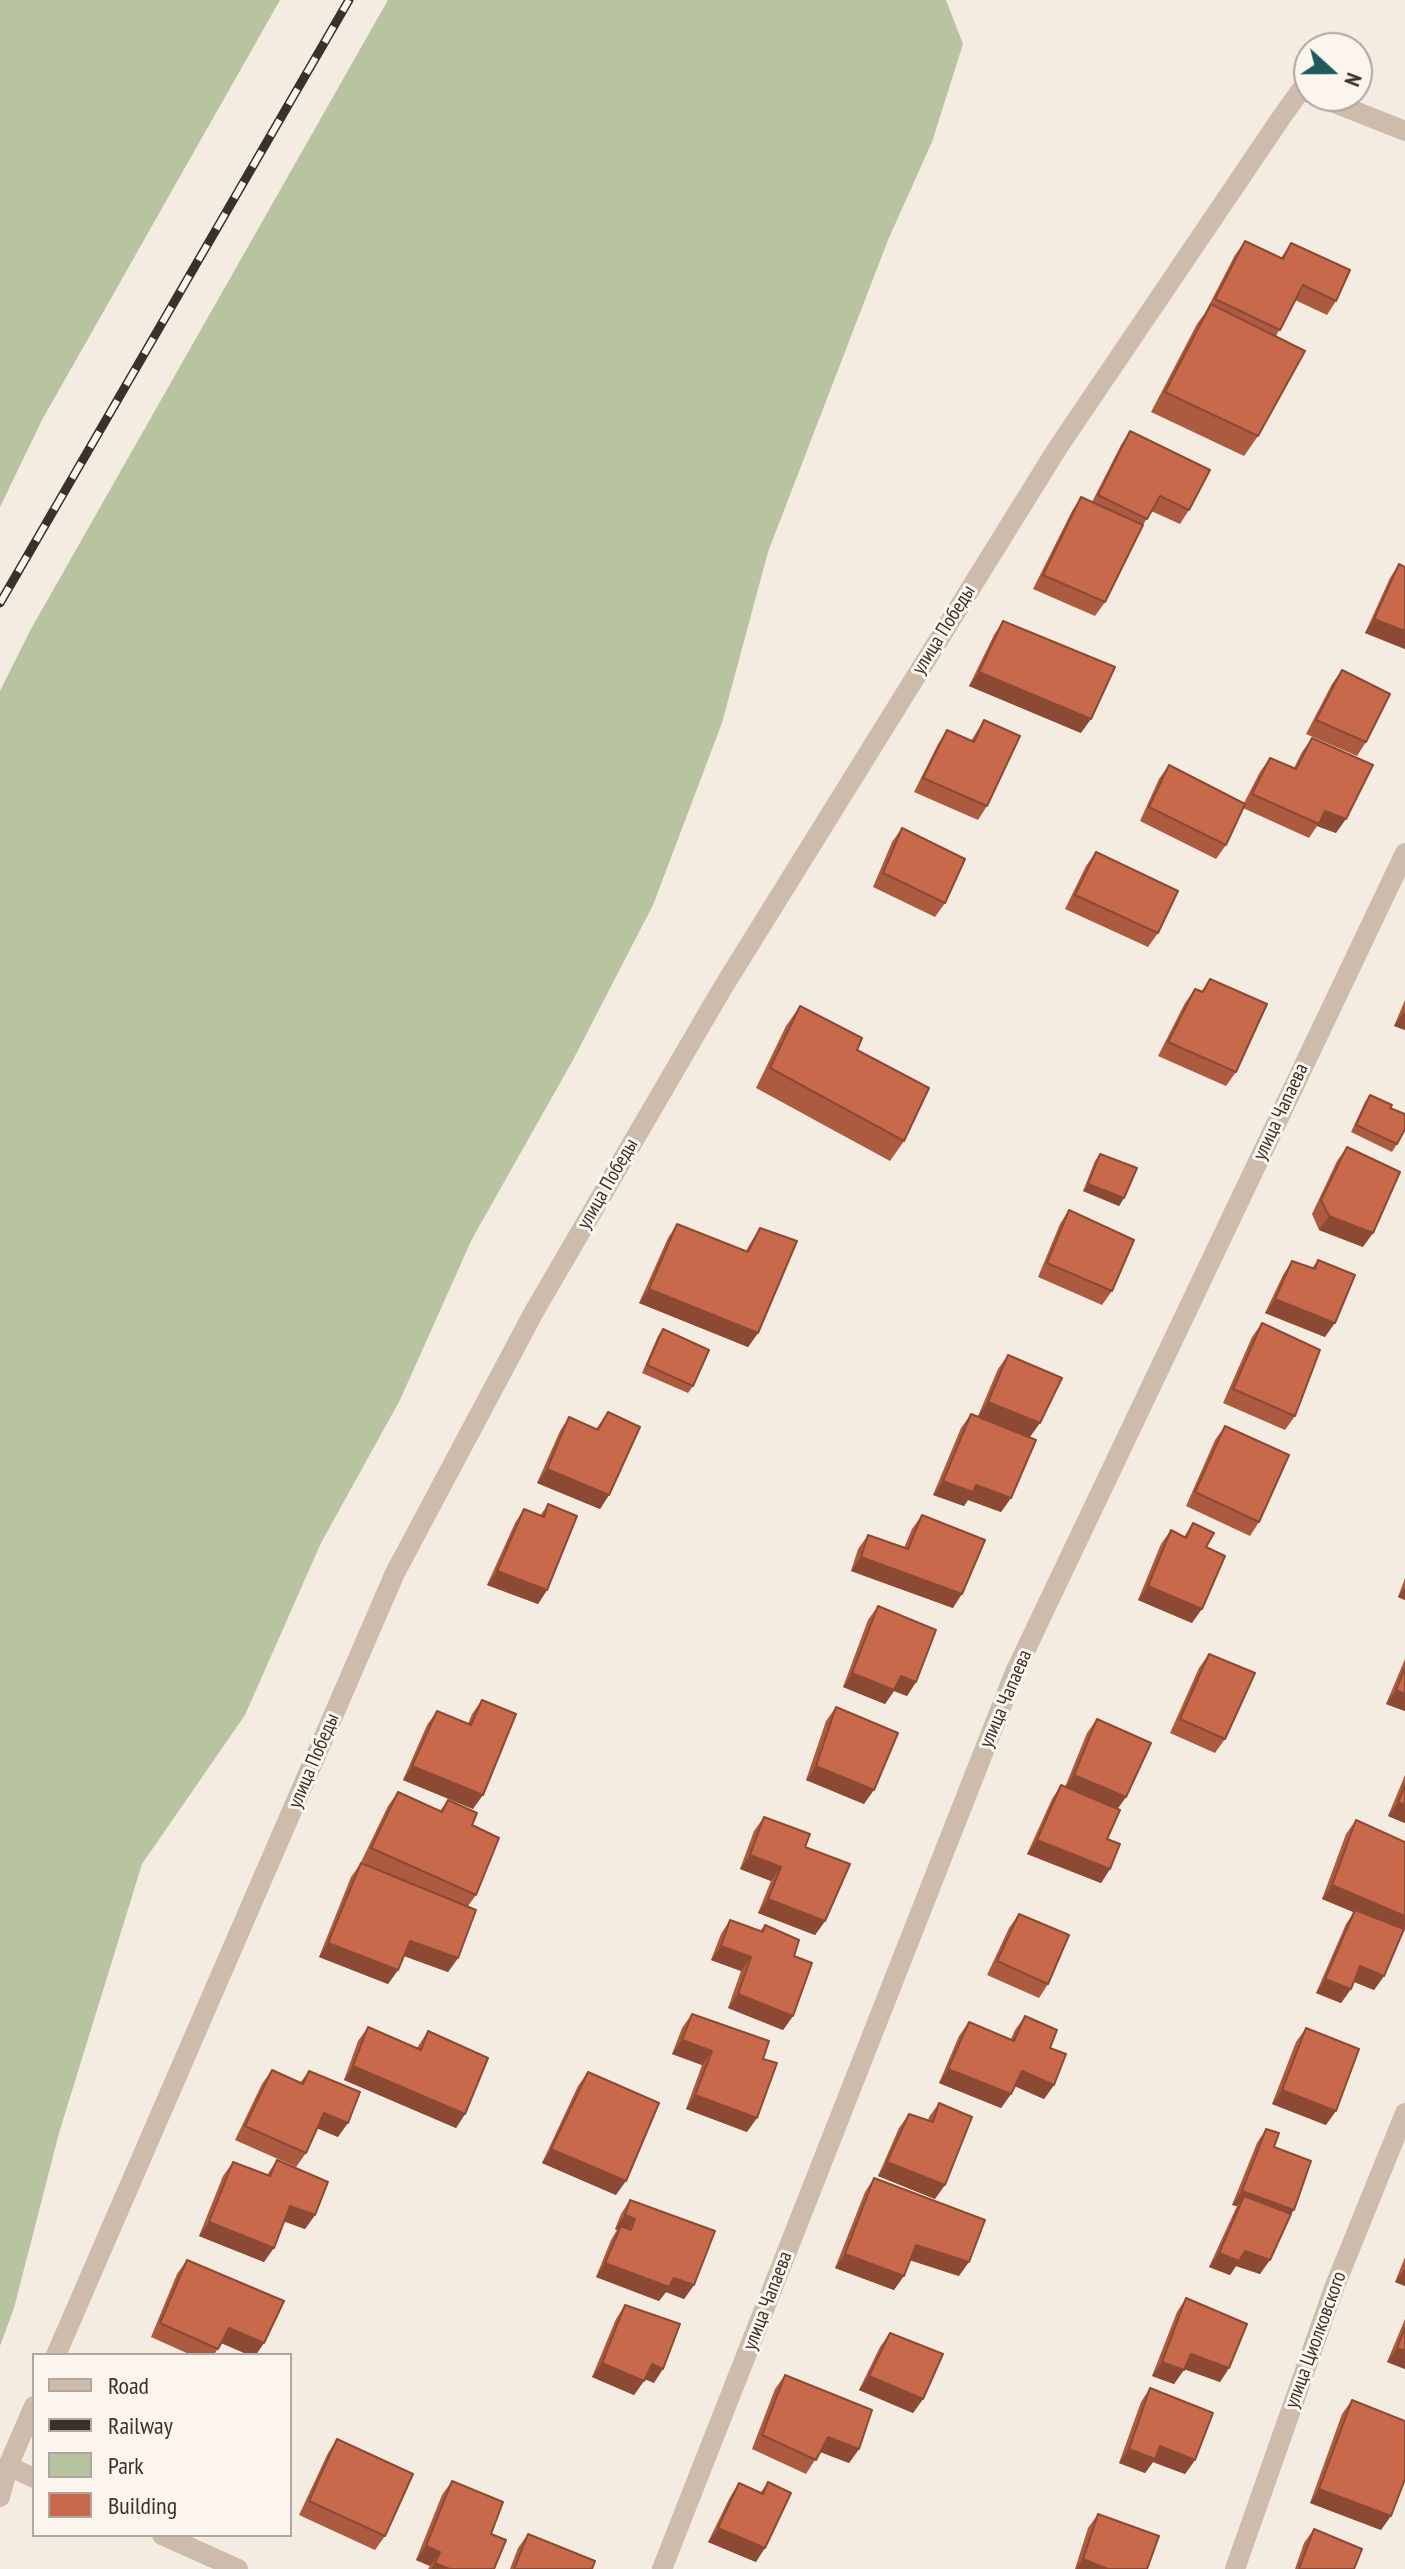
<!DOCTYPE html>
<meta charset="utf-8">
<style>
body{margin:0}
#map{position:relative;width:1405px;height:2569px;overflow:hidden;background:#f4ebe1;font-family:"PT Sans Narrow",sans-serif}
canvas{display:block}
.legend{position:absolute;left:32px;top:2353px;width:260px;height:184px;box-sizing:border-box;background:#fbf5ee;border:2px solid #aea6a0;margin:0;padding:10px 14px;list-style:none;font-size:24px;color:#3b302b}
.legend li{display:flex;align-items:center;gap:16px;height:40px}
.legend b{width:40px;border:2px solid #aea6a0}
.north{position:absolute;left:1293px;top:32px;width:80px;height:80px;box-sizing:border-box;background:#fbf5ee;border:2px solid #aea6a0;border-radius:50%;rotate:111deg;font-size:22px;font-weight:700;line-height:32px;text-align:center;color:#3b302b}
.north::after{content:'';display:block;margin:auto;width:28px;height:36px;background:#1f5a5e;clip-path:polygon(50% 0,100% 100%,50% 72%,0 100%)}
</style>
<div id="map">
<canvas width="1405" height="2569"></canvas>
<ul class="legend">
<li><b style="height:10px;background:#cdbbac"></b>Road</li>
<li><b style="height:10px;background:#3b302b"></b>Railway</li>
<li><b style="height:22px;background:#b8c4a0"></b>Park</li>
<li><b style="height:22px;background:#c8694b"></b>Building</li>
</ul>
<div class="north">N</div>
</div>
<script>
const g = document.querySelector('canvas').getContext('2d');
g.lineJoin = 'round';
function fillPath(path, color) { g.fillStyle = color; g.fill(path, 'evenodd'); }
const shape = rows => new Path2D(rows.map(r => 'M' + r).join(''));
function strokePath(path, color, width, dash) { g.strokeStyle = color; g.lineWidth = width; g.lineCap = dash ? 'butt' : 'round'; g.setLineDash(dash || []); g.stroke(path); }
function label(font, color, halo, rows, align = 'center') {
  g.font = font + ' "PT Sans Narrow",sans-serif'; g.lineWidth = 6; g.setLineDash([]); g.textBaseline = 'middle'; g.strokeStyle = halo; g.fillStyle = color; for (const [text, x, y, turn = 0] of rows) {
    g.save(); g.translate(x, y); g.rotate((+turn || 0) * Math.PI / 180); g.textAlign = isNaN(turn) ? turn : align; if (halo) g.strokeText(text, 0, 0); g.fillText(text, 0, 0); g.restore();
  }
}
fillPath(shape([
 [0,0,280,0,42,420,0,507],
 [388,0,946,0,963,44,932,142,888,240,768,552,722,723,653,905,573,1060,472,1239,400,1400,321,1543,245,1715,142,1864,59,2133,14,2308,0,2346,0,691,31,629]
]), '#b8c4a0');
strokePath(shape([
 [1317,96,1405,131],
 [56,2355,395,1573,535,1310,722,989,1057,449,1283,115,1301,90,1309,93],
 [8,2466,34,2478],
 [0,2497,8,2466,34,2406],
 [162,2535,238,2569],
 [662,2569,1015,1672,1405,853],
 [1235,2569,1334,2288,1405,2113]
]), '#cdbbac', 20);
const rail = shape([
 [0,603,349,0]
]);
strokePath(rail, '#3b302b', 9);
strokePath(rail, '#fbf5ee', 6, [18]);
fillPath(shape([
 [1245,241,1281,258,1291,243,1336,301,1327,315,1295,300,1276,336,1258,436,1244,456,1151,412,1197,324,1205,313,1235,255],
 [1130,431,1189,510,1180,524,1151,511,1143,525,1105,602,1095,616,1033,589,1072,511,1081,497,1092,502,1121,445],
 [1399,564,1405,649,1365,633,1390,578],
 [1003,621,1081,733,969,686,994,635],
 [1342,670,1366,742,1357,756,1306,734,1332,684],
 [984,720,987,806,978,820,914,792,938,744,947,730,971,741],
 [1312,738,1336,833,1317,826,1309,838,1243,808,1226,845,1216,859,1140,821,1159,779,1169,765,1244,803,1260,772,1270,758,1294,768,1302,752],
 [902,828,945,903,935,917,873,887,892,842],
 [1096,852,1158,933,1148,947,1065,909,1086,866],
 [1210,979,1236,1072,1226,1086,1158,1056,1185,1003,1195,989,1201,992],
 [1405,1000,1405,1030,1394,1026],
 [800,1006,857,1050,904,1141,890,1161,756,1088,786,1026],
 [1370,1095,1390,1108,1397,1144,1392,1152,1351,1132,1365,1102],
 [1347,1147,1363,1247,1319,1230,1312,1214,1337,1161],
 [1100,1154,1124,1198,1119,1206,1083,1191,1095,1161],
 [1069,1210,1112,1291,1102,1305,1038,1277,1060,1224],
 [677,1224,746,1251,751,1242,760,1228,758,1333,748,1347,639,1303,668,1238],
 [1318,1260,1325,1337,1265,1313,1283,1275,1292,1261,1312,1268],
 [1262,1323,1295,1416,1285,1430,1223,1403,1252,1337],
 [663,1329,693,1386,688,1393,642,1373,658,1336],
 [1008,1355,1030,1437,1011,1498,1001,1512,968,1500,964,1506,933,1495,961,1428,971,1414,1024,1435,978,1416,998,1369],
 [608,1412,609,1495,600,1509,537,1483,560,1431,569,1417,596,1429],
 [1225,1426,1259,1522,1250,1536,1186,1506,1215,1440],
 [548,1504,547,1590,538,1604,487,1585,515,1523,524,1509,540,1516],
 [922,1515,953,1608,851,1571,858,1549,868,1535,904,1548,912,1529],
 [1193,1523,1206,1547,1192,1623,1138,1600,1161,1544,1171,1530,1184,1537],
 [1405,1578,1405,1600,1398,1597],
 [878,1606,916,1682,907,1696,894,1691,885,1704,843,1687,868,1620],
 [1209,1654,1225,1739,1215,1753,1170,1733,1199,1668],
 [1405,1659,1405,1711,1386,1704],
 [482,1700,473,1809,403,1780,427,1725,437,1711,468,1724,472,1714],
 [836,1707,864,1804,806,1780,826,1721],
 [1097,1719,1126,1797,1117,1809,1107,1839,1110,1869,1101,1883,1027,1854,1052,1799,1061,1785,1065,1787,1087,1733],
 [1405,1775,1405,1823,1388,1816],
 [398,1792,440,1811,448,1800,472,1825,476,1895,468,1906,458,1958,448,1972,404,1956,398,1970,388,1984,319,1957,351,1877,361,1863,392,1876,361,1862,388,1806],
 [764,1817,805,1847,825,1921,815,1935,758,1913,771,1881,740,1869,754,1831],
 [1356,1820,1405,1842,1405,1927,1384,1976,1374,1990,1354,1982,1351,1989,1341,2003,1316,1993,1346,1924,1354,1912,1322,1899,1346,1834],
 [1019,1914,1048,1984,1039,1998,987,1975,1009,1928],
 [730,1920,760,1931,765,1925,794,1956,793,2016,783,2030,728,2008,741,1971,711,1960,721,1934],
 [692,2014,763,2059,747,2132,686,2109,702,2065,672,2054,682,2028],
 [1025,2016,1050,2048,1054,2085,1044,2099,1015,2086,1011,2094,1001,2108,939,2083,959,2036,969,2022,1011,2039,1015,2030],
 [368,2027,417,2048,428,2031,465,2114,456,2128,344,2080,358,2041],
 [1306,2028,1326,2125,1272,2104,1296,2042],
 [272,2070,300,2083,309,2071,338,2137,317,2128,306,2153,296,2167,235,2140,262,2084],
 [588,2072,616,2195,542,2163,578,2086],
 [939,2103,935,2199,878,2176,899,2128,909,2114,928,2121,929,2117],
 [1266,2129,1274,2147,1291,2214,1260,2274,1236,2266,1230,2275,1209,2267,1237,2206,1232,2205,1257,2143],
 [277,2160,315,2215,305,2229,284,2221,264,2262,199,2236,223,2176,233,2162,267,2175],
 [874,2178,959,2276,910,2260,894,2290,835,2268,865,2192],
 [630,2200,694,2285,684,2299,666,2292,659,2301,596,2277,611,2240,617,2230,615,2229,621,2214],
 [1405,2257,1405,2286,1395,2282],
 [187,2260,256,2355,249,2355,221,2343,214,2355,191,2355,151,2337,177,2274],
 [1186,2298,1229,2368,1220,2382,1184,2369,1174,2384,1152,2376,1177,2312],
 [625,2305,654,2383,645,2379,634,2395,592,2377,616,2319],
 [1405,2319,1405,2369,1387,2362],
 [890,2333,923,2399,913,2413,859,2390,880,2347],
 [785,2375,859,2449,849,2463,820,2452,806,2474,752,2449,775,2389],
 [1150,2388,1195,2460,1185,2474,1153,2462,1145,2473,1119,2463,1141,2402],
 [1352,2400,1381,2530,1310,2503,1342,2414],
 [337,2439,385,2536,375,2550,299,2515,328,2453],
 [452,2481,491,2534,494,2569,428,2569,430,2566,416,2560,442,2495],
 [768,2482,756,2562,708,2542,730,2497,739,2483,761,2492],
 [1098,2514,1147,2569,1075,2569,1088,2528],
 [1314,2529,1354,2569,1295,2569,1304,2543],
 [528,2534,592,2569,510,2569,518,2548]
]), '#ac5a40');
fillPath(shape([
 [1374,619,1405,631,1405,649,1365,633],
 [979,672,1091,719,1081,733,969,686],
 [1325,811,1346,819,1336,833,1317,826],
 [1404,1012,1405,1013,1405,1030,1394,1026],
 [1088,1184,1124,1198,1119,1206,1083,1191],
 [1329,1216,1373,1233,1363,1247,1319,1230],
 [649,1289,758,1333,748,1347,639,1303],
 [1275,1299,1335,1323,1325,1337,1265,1313],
 [988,1402,1040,1423,1030,1437,978,1416],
 [547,1469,609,1495,600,1509,537,1483],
 [943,1481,976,1485,1011,1498,1001,1512,968,1500,964,1506,933,1495],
 [861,1557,962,1594,953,1608,851,1571],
 [497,1571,547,1590,538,1604,487,1585],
 [1148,1586,1202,1609,1192,1623,1138,1600],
 [1405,1587,1405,1600,1398,1597],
 [852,1673,901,1676,916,1682,907,1696,894,1691,885,1704,843,1687],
 [1396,1690,1405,1694,1405,1711,1386,1704],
 [412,1766,483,1795,473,1809,403,1780],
 [816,1766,874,1790,864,1804,806,1780],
 [1074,1775,1126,1797,1116,1811,1064,1789],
 [1398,1802,1405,1805,1405,1823,1388,1816],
 [1037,1840,1110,1869,1101,1883,1027,1854],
 [750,1855,781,1867,771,1881,740,1869],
 [1332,1885,1405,1916,1405,1927,1401,1932,1322,1899],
 [768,1899,825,1921,815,1935,758,1913],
 [410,1941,458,1958,448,1972,401,1955],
 [328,1943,398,1970,388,1984,319,1957],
 [721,1946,751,1957,741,1971,711,1960],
 [1360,1966,1384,1976,1374,1990,1350,1980],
 [1325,1979,1351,1989,1341,2003,1316,1993],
 [738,1994,793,2016,783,2030,728,2008],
 [682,2040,712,2051,702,2065,672,2054],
 [353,2066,465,2114,456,2128,344,2080],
 [948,2069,1011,2094,1001,2108,939,2083],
 [1022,2071,1054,2085,1044,2099,1012,2085],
 [1282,2090,1336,2111,1326,2125,1272,2104],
 [695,2095,757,2118,747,2132,686,2109],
 [324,2113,348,2123,338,2137,314,2127],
 [551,2149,626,2181,616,2195,542,2163],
 [887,2162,945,2185,935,2199,878,2176],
 [1242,2191,1294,2210,1284,2224,1244,2196,1237,2206,1232,2205],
 [290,2206,315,2215,305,2229,280,2220],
 [625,2215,635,2219,626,2233,621,2226,617,2230,615,2229],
 [209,2222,274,2248,264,2262,199,2236],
 [916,2245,969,2262,959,2276,906,2259],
 [1245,2251,1270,2260,1260,2274,1236,2266,1230,2275,1209,2267,1219,2253],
 [845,2254,904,2276,894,2290,835,2268],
 [605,2263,674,2278,694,2285,684,2299,666,2292,659,2301,596,2277],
 [1405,2268,1405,2286,1395,2282],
 [229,2328,264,2343,256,2355,249,2355,219,2342],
 [1397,2348,1405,2351,1405,2369,1387,2362],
 [1191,2354,1229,2368,1220,2382,1181,2368],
 [1162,2362,1184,2370,1174,2384,1152,2376],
 [602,2363,644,2381,634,2395,592,2377],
 [652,2364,663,2369,654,2383,642,2378],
 [869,2376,923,2399,913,2413,859,2390],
 [828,2437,859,2449,849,2463,818,2451],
 [1160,2446,1195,2460,1185,2474,1153,2462,1145,2473,1119,2463,1129,2449],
 [1319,2489,1391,2516,1381,2530,1310,2503],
 [718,2528,765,2548,756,2562,708,2542],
 [426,2546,440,2552,430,2566,416,2560],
 [1083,2559,1108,2569,1076,2569],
 [435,2563,450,2569,431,2569]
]), '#8c4a34');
const building = shape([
 [1245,241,1283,259,1291,243,1350,270,1336,301,1303,285,1280,330,1215,299,1245,241],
 [1211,304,1305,351,1258,436,1165,392,1211,304],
 [1130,431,1210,470,1189,510,1160,496,1147,519,1098,495,1130,431],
 [1081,497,1143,525,1105,602,1043,575,1081,497],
 [1399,564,1405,567,1405,631,1374,619,1399,564],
 [1003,621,1115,667,1091,719,979,672,1003,621],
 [1342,670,1390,694,1366,742,1316,720,1342,670],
 [984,720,1020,736,987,806,923,778,947,730,974,742,984,720],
 [1312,738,1373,765,1346,819,1325,811,1319,824,1252,794,1270,758,1296,769,1312,738],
 [1169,765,1245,804,1226,845,1149,807,1169,765],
 [902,828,965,859,945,903,883,873,902,828],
 [1096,852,1178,891,1158,933,1075,895,1096,852],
 [1210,979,1267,1004,1236,1072,1168,1042,1195,989,1203,992,1210,979],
 [800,1006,862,1038,857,1050,929,1088,904,1141,770,1068,800,1006],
 [1370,1095,1392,1105,1390,1108,1405,1114,1405,1129,1397,1144,1356,1125,1370,1095],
 [1347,1147,1400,1172,1373,1233,1329,1216,1321,1200,1347,1147],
 [1100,1154,1137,1168,1124,1198,1088,1184,1100,1154],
 [1069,1210,1134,1240,1112,1291,1047,1263,1069,1210],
 [677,1224,748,1252,760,1228,797,1241,758,1333,649,1289,677,1224],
 [1318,1260,1355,1275,1335,1323,1275,1299,1292,1261,1315,1269,1318,1260],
 [1262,1323,1320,1350,1295,1416,1233,1389,1262,1323],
 [663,1329,709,1350,693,1386,647,1365,663,1329],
 [1008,1355,1062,1378,1040,1423,988,1402,1008,1355],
 [608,1412,640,1427,609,1495,547,1469,569,1417,598,1430,608,1412],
 [971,1414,1036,1440,1011,1498,976,1485,973,1492,943,1481,971,1414],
 [1225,1426,1289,1455,1259,1522,1195,1492,1225,1426],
 [548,1504,577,1516,547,1590,497,1571,524,1509,544,1517,548,1504],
 [922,1515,985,1540,962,1594,861,1557,868,1535,908,1549,922,1515],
 [1193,1523,1214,1533,1206,1547,1225,1556,1202,1609,1148,1586,1171,1530,1186,1538,1193,1523],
 [878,1606,936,1630,916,1682,901,1676,894,1690,852,1673,878,1606],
 [1209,1654,1255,1673,1225,1739,1180,1719,1209,1654],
 [1405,1668,1405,1694,1396,1690,1405,1668],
 [482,1700,516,1714,483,1795,412,1766,437,1711,471,1725,482,1700],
 [836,1707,898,1733,874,1790,816,1766,836,1707],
 [1097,1719,1151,1743,1126,1797,1074,1775,1097,1719],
 [1061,1785,1120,1810,1107,1839,1120,1844,1110,1869,1037,1840,1061,1785],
 [1405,1785,1405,1805,1398,1802,1405,1785],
 [398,1792,442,1812,448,1800,477,1813,472,1825,499,1838,476,1895,371,1848,398,1792],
 [764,1817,810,1834,805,1847,850,1864,825,1921,768,1899,781,1867,750,1855,764,1817],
 [1356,1820,1405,1842,1405,1916,1332,1885,1356,1820],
 [361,1863,476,1910,458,1958,410,1941,398,1970,328,1943,361,1863],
 [1355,1910,1404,1929,1384,1976,1360,1966,1351,1989,1325,1979,1355,1910],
 [1019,1914,1069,1935,1048,1984,997,1961,1019,1914],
 [730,1920,763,1932,765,1925,799,1940,794,1956,812,1963,793,2016,738,1994,751,1957,721,1946,730,1920],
 [692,2014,769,2041,763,2059,777,2063,757,2118,695,2095,712,2051,682,2040,692,2014],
 [1025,2016,1057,2030,1050,2048,1066,2054,1054,2085,1022,2071,1011,2094,948,2069,969,2022,1014,2041,1025,2016],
 [368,2027,421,2050,428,2031,488,2058,465,2114,353,2066,368,2027],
 [1306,2028,1359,2049,1336,2111,1282,2090,1306,2028],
 [272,2070,303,2084,309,2071,360,2092,348,2123,324,2113,306,2153,245,2126,272,2070],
 [588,2072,659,2103,626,2181,551,2149,588,2072],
 [939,2103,972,2117,945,2185,887,2162,909,2114,933,2122,939,2103],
 [1266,2129,1279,2133,1274,2147,1311,2161,1294,2210,1242,2191,1266,2129],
 [277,2160,328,2182,315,2215,290,2206,274,2248,209,2222,233,2162,270,2176,277,2160],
 [874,2178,985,2220,969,2262,916,2245,904,2276,845,2254,874,2178],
 [1244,2196,1291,2214,1270,2260,1245,2251,1239,2261,1219,2253,1244,2196],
 [630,2200,715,2231,694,2285,674,2278,669,2287,605,2263,621,2226,631,2230,635,2219,625,2215,630,2200],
 [187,2260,284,2301,264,2343,229,2328,218,2349,160,2323,187,2260],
 [1186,2298,1247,2324,1229,2368,1191,2354,1184,2370,1162,2362,1186,2298],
 [625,2305,680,2324,663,2369,652,2364,644,2381,602,2363,625,2305],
 [1405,2328,1405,2351,1397,2348,1405,2328],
 [890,2333,943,2354,923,2399,869,2376,890,2333],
 [785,2375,872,2410,859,2449,828,2437,816,2460,762,2435,785,2375],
 [1150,2388,1213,2413,1195,2460,1160,2446,1155,2459,1129,2449,1150,2388],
 [1352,2400,1405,2421,1405,2479,1391,2516,1319,2489,1352,2400],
 [337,2439,413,2474,385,2536,309,2501,337,2439],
 [452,2481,503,2502,491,2534,506,2540,494,2569,450,2569,435,2563,440,2552,426,2546,452,2481],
 [768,2482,791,2493,765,2548,718,2528,739,2483,763,2494,768,2482],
 [1098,2514,1159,2536,1147,2569,1108,2569,1083,2559,1098,2514],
 [1314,2529,1362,2549,1354,2569,1299,2569,1314,2529],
 [528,2534,595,2561,592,2569,514,2569,528,2534]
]);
fillPath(building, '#c8694b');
strokePath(building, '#8c4a34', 2);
label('20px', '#3b302b', '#fbf5ee', [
 ["улица Победы",944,630,-58],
 ["улица Чапаева",1281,1112,-65],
 ["улица Победы",608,1184,-60],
 ["улица Чапаева",1006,1699,-67],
 ["улица Победы",314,1761,-67],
 ["улица Чапаева",768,2301,-69],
 ["улица Циолковского",1316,2340,-70]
]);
</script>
